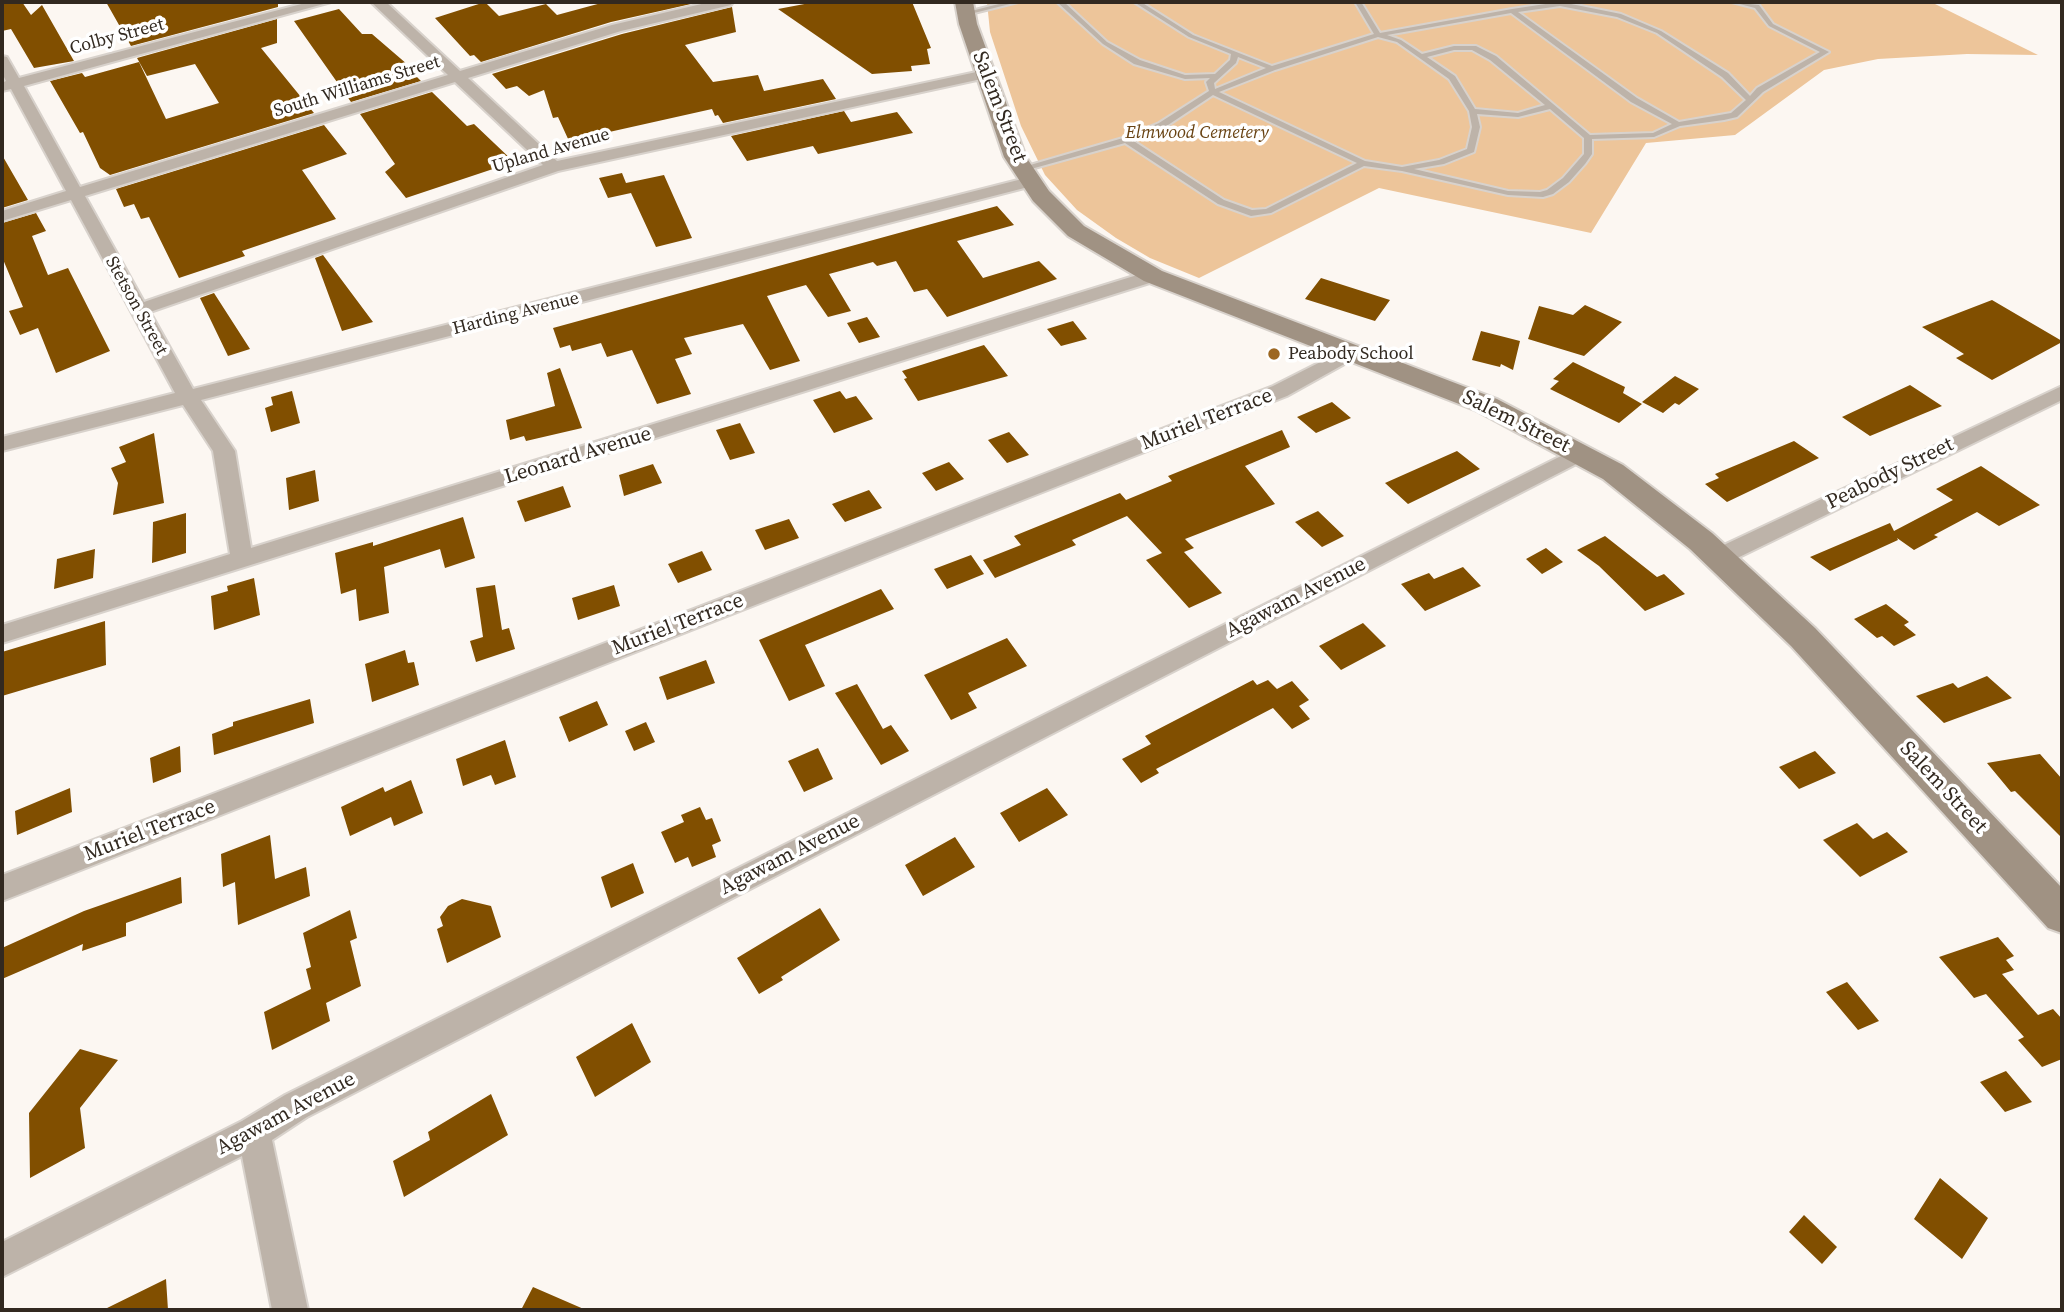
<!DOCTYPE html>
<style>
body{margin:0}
#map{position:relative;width:2064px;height:1312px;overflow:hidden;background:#fcf7f2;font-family:"Source Serif 4",serif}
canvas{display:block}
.frame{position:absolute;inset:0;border:4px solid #322920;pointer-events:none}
</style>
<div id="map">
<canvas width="2064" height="1312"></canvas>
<div class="frame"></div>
</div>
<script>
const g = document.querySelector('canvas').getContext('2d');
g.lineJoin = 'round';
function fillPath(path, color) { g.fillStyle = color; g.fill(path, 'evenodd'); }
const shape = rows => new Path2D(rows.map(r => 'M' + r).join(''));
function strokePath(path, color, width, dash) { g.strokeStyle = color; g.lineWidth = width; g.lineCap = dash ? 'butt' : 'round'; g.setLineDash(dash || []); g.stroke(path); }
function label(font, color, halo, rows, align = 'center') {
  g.font = font + ' "Source Serif 4",serif'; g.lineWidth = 7; g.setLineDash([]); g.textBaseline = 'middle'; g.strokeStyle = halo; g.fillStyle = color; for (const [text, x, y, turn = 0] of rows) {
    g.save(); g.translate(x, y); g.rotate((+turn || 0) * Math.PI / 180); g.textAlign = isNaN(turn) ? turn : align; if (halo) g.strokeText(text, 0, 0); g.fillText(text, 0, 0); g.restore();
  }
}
fillPath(shape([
 [987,2,1931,2,2038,55,1967,54,1878,59,1824,70,1735,135,1646,143,1591,233,1379,188,1199,278,1150,258,1116,238,1077,210,1045,175,1021,126,990,32]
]), '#edc59a');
fillPath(shape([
 [2,2,22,2,31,15,42,5,74,61,34,68,11,29,2,31],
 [106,2,278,2,278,7,131,46],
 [485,2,499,16,546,4,557,15,605,2,700,2,611,22,481,62,474,55,470,56,435,18],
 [815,2,912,2,931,48,927,49,930,64,911,66,912,71,872,74,778,9],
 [732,7,736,32,685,45,713,82,758,75,764,91,823,79,836,99,723,123,718,115,715,116,712,109,569,141,558,117,553,118,544,90,529,96,517,86,506,89,492,74,622,34],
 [339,9,362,34,372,34,415,71,412,72,421,81,351,102,294,21],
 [277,19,277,43,261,48,314,113,110,175,100,168,83,132,80,133,50,81,82,73,85,77,139,62,166,119,219,103,195,64,147,76,137,58],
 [432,92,467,126,474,124,514,162,406,198,385,172,395,164,360,114],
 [844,111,851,122,897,112,913,133,818,154,813,146,747,161,731,136],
 [324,125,347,154,302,170,336,219,242,251,245,256,179,278,149,217,141,219,134,204,124,207,116,189],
 [2,155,28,200,2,208],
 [622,173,626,183,664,175,692,238,656,247,631,193,608,198,599,178],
 [997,206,1014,225,957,241,983,278,1039,261,1057,279,947,317,927,289,914,292,896,261,877,266,873,262,829,274,851,311,828,317,806,285,767,296,800,361,770,370,743,324,684,338,692,354,675,359,691,394,657,404,632,350,607,357,601,343,572,351,570,345,560,348,553,328],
 [36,213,46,231,32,236,48,275,68,268,110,351,56,373,38,328,20,335,9,311,23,307,2,257,2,223],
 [323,255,373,322,342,331,315,258],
 [1321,278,1390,300,1375,321,1305,299],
 [214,293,250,349,228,356,200,298],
 [1992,300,2062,341,2062,342,1992,380,1956,358,1964,354,1922,327],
 [1585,305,1622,322,1584,356,1528,339,1539,306,1573,315],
 [867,317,880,337,859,343,847,323],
 [1073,321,1087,339,1061,346,1047,329],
 [1481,331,1520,341,1513,370,1501,364,1500,367,1472,360],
 [984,345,1008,376,918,401,904,379,907,378,902,371],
 [1573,362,1625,387,1623,393,1642,404,1619,423,1550,389,1559,381,1553,379],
 [560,368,582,428,526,441,524,436,510,440,506,420,555,406,547,373],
 [1675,376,1699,389,1679,405,1675,403,1663,413,1642,402],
 [1910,385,1942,406,1870,436,1842,417],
 [292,391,300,423,271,432,265,408,273,405,271,397],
 [840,391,846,399,856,396,873,419,834,433,813,400],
 [1332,402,1351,418,1316,433,1297,417],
 [740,423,755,453,730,460,716,430],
 [1282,430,1290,447,1245,466,1275,504,1185,539,1194,548,1184,552,1222,593,1189,608,1146,560,1162,553,1127,516,1072,540,1076,545,995,578,983,560,1021,545,1014,536,1120,493,1126,500,1172,481,1168,476],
 [1009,432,1029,455,1007,463,988,440],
 [154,433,164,503,113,515,118,483,111,468,126,462,119,447],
 [1794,441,1819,458,1727,502,1705,484,1719,478,1715,474],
 [1457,451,1480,469,1408,504,1385,483],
 [949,462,964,479,936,491,922,473],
 [653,464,662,483,624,496,619,475],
 [1981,466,2040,505,1999,526,1977,512,1934,535,1938,537,1914,550,1897,538,1898,540,1830,571,1810,557,1890,523,1894,531,1953,500,1936,489],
 [315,470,319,501,289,510,286,478],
 [563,486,571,507,525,522,517,501],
 [869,490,882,508,845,522,832,504],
 [1318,511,1344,536,1322,547,1295,522],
 [186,513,186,553,152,563,153,522],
 [463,517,475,558,445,568,440,549,384,567,389,613,359,621,356,589,341,594,335,553,373,542,373,546],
 [789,519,799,538,765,550,755,530],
 [1605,536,1657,577,1664,574,1685,594,1645,611,1599,566,1577,550],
 [1546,548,1563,562,1542,574,1526,559],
 [95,549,93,578,54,589,57,559],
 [702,551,712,570,678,583,668,564],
 [971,555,984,574,947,589,934,569],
 [1463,567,1481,586,1425,611,1401,584,1429,573,1434,579],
 [254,578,260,615,214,630,211,596,228,591,227,586],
 [495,585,502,630,509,628,515,649,476,662,470,641,483,637,476,588],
 [614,585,620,606,578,620,572,598],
 [881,589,894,609,805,645,825,686,789,701,759,640],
 [1886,604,1909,622,1904,625,1916,635,1894,646,1882,636,1877,638,1854,619],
 [105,621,106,665,2,696,2,652],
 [1363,623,1386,646,1341,670,1319,646],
 [1007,638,1027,666,968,693,977,708,951,720,924,675],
 [405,650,408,663,414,662,419,685,372,702,365,664],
 [706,660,715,683,667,700,659,677],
 [1987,676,2012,698,1944,723,1916,696,1953,683,1958,688],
 [1253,680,1257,685,1268,680,1277,689,1292,681,1309,700,1299,706,1310,719,1292,729,1273,708,1156,769,1159,773,1141,783,1122,759,1151,744,1145,736],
 [857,684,883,729,891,725,909,751,881,765,835,693],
 [310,699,314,723,214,755,212,734,233,726,233,722],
 [597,701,608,725,569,742,559,717],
 [646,722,655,742,634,751,625,731],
 [505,740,516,777,495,785,491,775,463,786,456,759],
 [180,746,181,772,153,783,150,758],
 [818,748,833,779,804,792,788,761],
 [1815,751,1836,773,1799,789,1779,767],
 [2040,754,2062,779,2062,838,2015,791,2011,792,1987,763],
 [411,780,423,813,394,826,391,817,350,836,341,807,383,787,385,792],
 [70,788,72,812,17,835,15,811],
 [1047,788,1068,815,1019,842,1000,813],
 [700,807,706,820,712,818,721,841,712,845,716,857,692,867,688,857,675,863,661,832,684,822,681,815],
 [1857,823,1873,839,1887,832,1908,852,1860,877,1823,840],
 [270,835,275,879,306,867,310,896,238,925,235,882,223,887,221,854],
 [955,837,975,867,923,896,905,865],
 [633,863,644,893,611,908,601,877],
 [181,877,182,903,126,923,126,936,82,951,83,944,2,979,2,948,84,911],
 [462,899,491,906,501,937,447,963,437,929,443,926,440,917,448,906],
 [820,908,840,940,781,977,783,980,759,994,737,958],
 [350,910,357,938,350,941,361,986,326,1003,330,1021,272,1050,264,1012,311,989,306,969,311,967,303,933],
 [1998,937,2014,956,2006,960,2014,970,2002,974,2038,1015,2053,1009,2062,1019,2062,1059,2042,1067,2018,1040,2024,1037,1986,994,1974,998,1939,957],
 [1847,982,1879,1021,1858,1030,1826,992],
 [632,1023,651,1062,595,1097,576,1057],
 [80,1049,118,1060,80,1108,85,1148,30,1178,29,1113],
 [2006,1071,2032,1102,2005,1112,1980,1082],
 [491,1094,508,1135,404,1197,393,1161,430,1140,428,1132],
 [1940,1178,1988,1218,1962,1259,1914,1219],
 [1804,1215,1837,1247,1822,1264,1789,1232],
 [166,1279,168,1310,103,1310],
 [533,1287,586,1310,521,1310]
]), '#814f00');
const lane = shape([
 [1007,2,1018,2,966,15,963,13,1007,2],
 [1057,2,1064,2,1107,42,1140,60,1185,75,1215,74,1230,60,1231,54,1189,37,1134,2,1141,2,1193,35,1272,66,1374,34,1355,2,1361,2,1380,33,1512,9,1559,2,1574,2,1571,4,1621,14,1661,31,1728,73,1750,96,1757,88,1820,52,1769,26,1755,8,1732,2,1759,5,1773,24,1829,52,1763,92,1737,117,1724,120,1680,126,1654,137,1592,139,1592,154,1585,164,1569,182,1553,194,1543,197,1508,195,1402,171,1364,166,1271,213,1251,216,1218,204,1125,143,1020,172,1020,168,1123,138,1159,123,1209,91,1206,82,1210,78,1185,79,1134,64,1103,44,1057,2],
 [1560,6,1617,17,1657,33,1722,77,1746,100,1731,113,1679,122,1637,98,1518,12,1560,6],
 [1511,13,1631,102,1672,124,1653,133,1590,135,1496,56,1476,46,1454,46,1422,54,1401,40,1387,35,1511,13],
 [1378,37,1397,42,1449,79,1469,111,1472,127,1467,149,1439,160,1402,167,1365,161,1219,92,1275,70,1378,37],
 [1454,50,1472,50,1490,60,1545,105,1518,113,1475,109,1455,76,1427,57,1454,50],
 [1238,57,1266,68,1215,89,1214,83,1236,63,1238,57],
 [1213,95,1357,163,1266,209,1252,210,1224,200,1132,140,1165,127,1213,95],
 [1550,109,1584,138,1584,154,1563,178,1547,190,1540,192,1508,191,1414,169,1444,164,1474,152,1480,127,1477,114,1518,117,1550,109]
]);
const street = shape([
 [309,2,331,2,24,86,80,187,448,75,371,2,386,2,460,71,612,25,710,2,733,2,731,5,621,31,468,78,557,161,986,70,993,74,986,78,558,171,150,312,193,389,1030,177,1038,182,1036,185,201,400,235,451,251,548,1147,272,1153,271,1162,276,1159,280,2,643,2,625,230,554,213,451,183,405,2,451,2,437,175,393,71,200,2,221,2,211,66,191,11,89,2,91,2,83,6,81,2,73,2,56,7,57,19,78,309,2],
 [455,82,543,165,144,302,85,196,455,82],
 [1350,347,1357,349,1360,353,1357,357,1287,396,2,901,2,875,1273,386,1350,347],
 [2062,386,2062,400,1727,563,1719,565,1711,563,1708,557,1711,551,2062,386],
 [1581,446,1592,453,1588,458,307,1117,272,1140,308,1310,272,1310,242,1156,2,1277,2,1242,242,1121,285,1095,1581,446]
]);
const secondary = shape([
 [955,2,973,2,977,24,1026,157,1049,191,1084,226,1162,271,1497,399,1623,465,1712,533,1815,628,2062,888,2062,933,2048,928,1791,646,1690,549,1603,479,1477,411,1144,281,1068,236,1033,201,1004,157,959,24,955,2]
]);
strokePath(lane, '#d8d2cc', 4);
strokePath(street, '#d8d2cc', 4);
strokePath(secondary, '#d8d2cc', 4);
fillPath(lane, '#bdb3a9');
fillPath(street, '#bdb3a9');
fillPath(secondary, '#a09283');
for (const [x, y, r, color] of [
 [1274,354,7,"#9d6721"]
]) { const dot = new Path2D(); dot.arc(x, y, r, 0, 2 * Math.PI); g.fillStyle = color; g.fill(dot); strokePath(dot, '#fff', 2.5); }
label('18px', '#322920', '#fff', [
 ["Colby Street",117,37,-15],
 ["South Williams Street",357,87,-17],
 ["Upland Avenue",551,151,-16],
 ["Stetson Street",136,306,61],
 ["Harding Avenue",516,314,-14]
]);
label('italic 18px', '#694313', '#fff', [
 ["Elmwood Cemetery",1197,133]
]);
label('18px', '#322920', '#fff', [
 ["Peabody School",1288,354]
], 'left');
label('21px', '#322920', '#fff', [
 ["Salem Street",999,107,69],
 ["Muriel Terrace",1207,420,-21],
 ["Salem Street",1516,422,26],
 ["Leonard Avenue",578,456,-17],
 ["Peabody Street",1890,474,-26],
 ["Agawam Avenue",1296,598,-27],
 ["Muriel Terrace",678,625,-21],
 ["Salem Street",1943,788,47],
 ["Muriel Terrace",150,831,-21],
 ["Agawam Avenue",790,855,-27],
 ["Agawam Avenue",286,1114,-28]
]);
</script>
